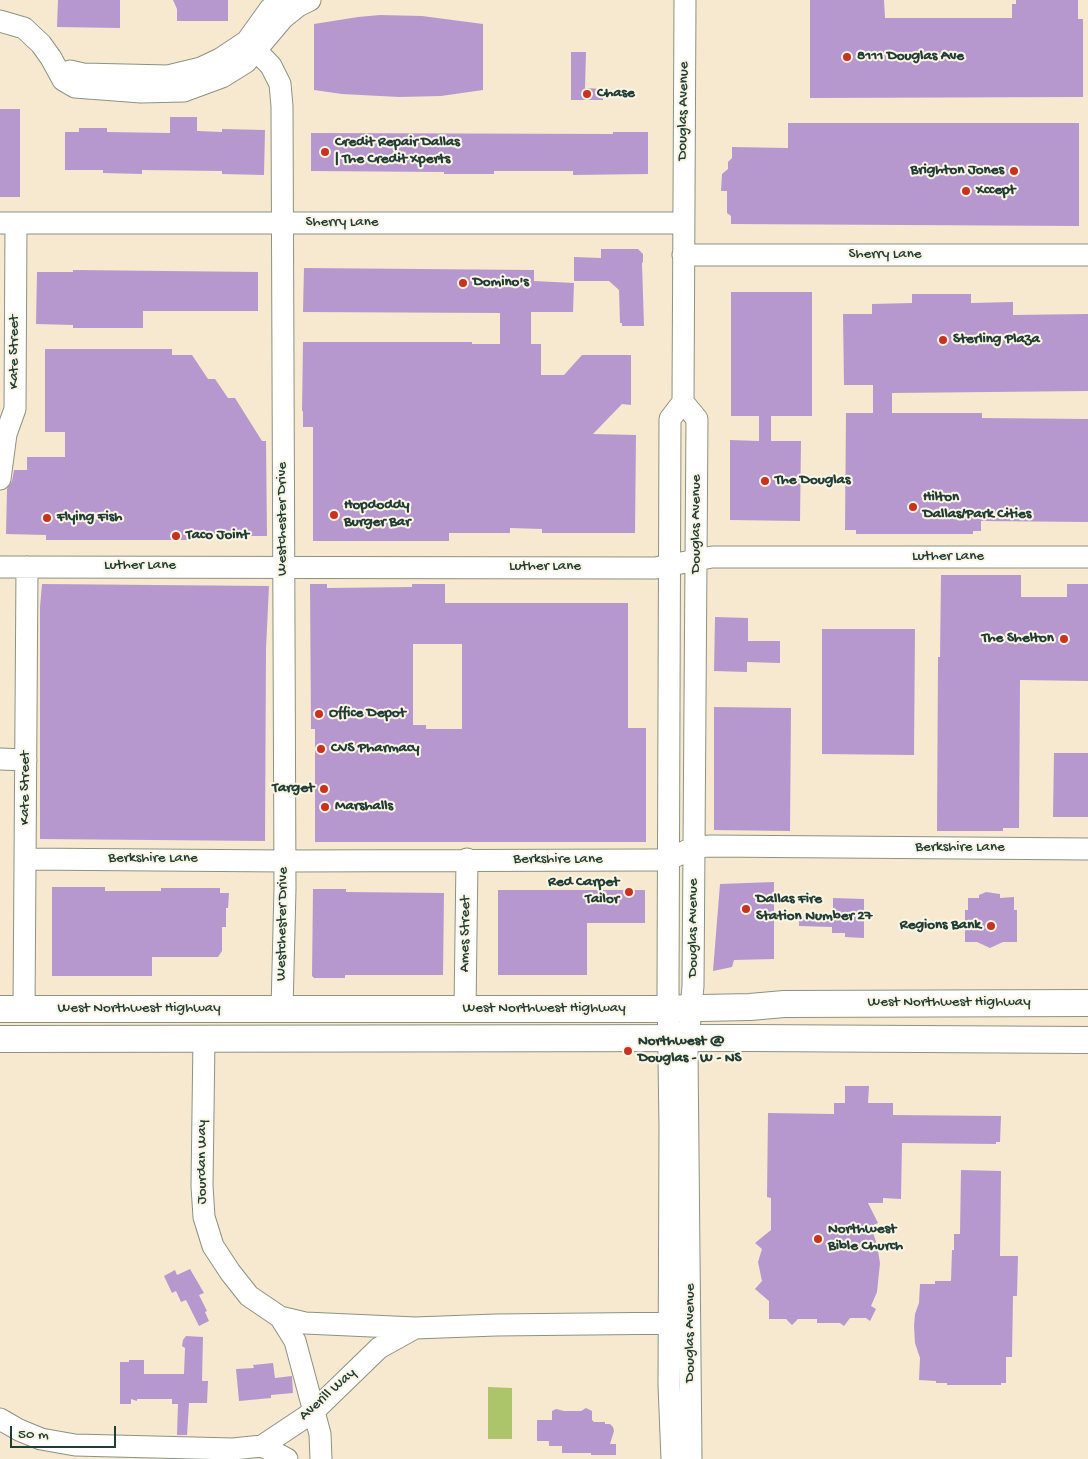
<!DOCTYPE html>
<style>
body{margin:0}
#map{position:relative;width:1088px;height:1459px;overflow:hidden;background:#f6e9d0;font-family:"Gochi Hand",sans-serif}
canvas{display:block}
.scale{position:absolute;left:10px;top:1426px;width:106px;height:22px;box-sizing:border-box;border:2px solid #1f3d34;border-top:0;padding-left:6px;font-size:15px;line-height:18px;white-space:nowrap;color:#1f3d34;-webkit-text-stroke:4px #fcf5e5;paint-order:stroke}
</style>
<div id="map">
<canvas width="1088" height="1459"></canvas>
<div class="scale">50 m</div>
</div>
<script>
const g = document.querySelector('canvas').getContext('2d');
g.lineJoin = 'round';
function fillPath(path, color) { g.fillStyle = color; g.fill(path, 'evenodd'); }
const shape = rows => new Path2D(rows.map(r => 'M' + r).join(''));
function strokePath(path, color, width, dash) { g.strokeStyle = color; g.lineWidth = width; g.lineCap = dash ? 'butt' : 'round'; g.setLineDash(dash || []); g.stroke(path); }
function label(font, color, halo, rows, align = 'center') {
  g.font = font + ' "Gochi Hand",sans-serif'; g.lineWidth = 4; g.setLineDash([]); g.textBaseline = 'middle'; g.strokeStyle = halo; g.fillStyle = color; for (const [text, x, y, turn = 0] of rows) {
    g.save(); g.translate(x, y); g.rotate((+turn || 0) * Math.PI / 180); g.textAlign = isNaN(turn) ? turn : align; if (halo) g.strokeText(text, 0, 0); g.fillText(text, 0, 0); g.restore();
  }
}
fillPath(shape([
 [488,1387,512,1388,512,1439,488,1439]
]), '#acc56b');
fillPath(shape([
 [58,0,120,0,120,28,57,27],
 [173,0,228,0,228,21,177,21,177,9],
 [810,0,884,0,885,18,1012,18,1012,4,1016,4,1016,0,1078,0,1078,19,1083,19,1083,97,810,98],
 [380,15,422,16,483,24,483,90,441,96,399,97,342,94,314,90,314,24,358,17],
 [571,52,586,52,585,88,603,89,603,100,571,100],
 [0,109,20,109,20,197,0,197],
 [170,117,197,117,197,131,222,132,222,129,265,130,264,175,222,174,222,171,142,170,142,174,103,173,103,170,65,170,65,132,79,132,79,128,107,128,107,132,170,133],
 [788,123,1079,123,1079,226,731,224,731,216,727,213,727,191,721,191,722,174,728,169,728,162,732,158,732,147,788,148],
 [613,132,648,132,648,174,573,175,573,171,494,171,494,174,444,174,444,172,311,171,311,133,613,134],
 [601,249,638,249,643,254,643,262,642,263,644,326,622,326,622,323,620,323,619,290,609,281,574,281,574,257,601,258],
 [304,268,534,270,534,281,574,283,573,312,531,312,531,344,541,344,541,375,564,375,582,355,631,355,631,405,622,404,593,434,636,435,635,533,542,533,542,529,510,528,510,533,449,533,449,541,313,541,313,427,303,427,303,411,302,411,303,342,472,342,472,344,500,344,500,313,303,312],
 [73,270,258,272,258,311,143,311,143,328,73,328,73,325,36,324,37,272,73,272],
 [731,292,812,292,812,416,771,416,771,441,801,441,800,521,730,520,730,440,759,441,759,416,731,416],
 [912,294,971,294,971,303,1013,302,1013,315,1088,314,1088,391,892,393,892,413,982,413,982,418,1088,419,1088,522,981,521,981,531,973,531,973,534,856,534,856,530,845,530,846,413,873,413,873,385,844,385,843,314,872,314,872,304,912,303],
 [45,349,172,349,172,355,192,355,208,379,215,379,228,398,235,398,262,441,266,441,267,536,200,536,200,540,46,540,46,535,6,534,7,489,12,481,14,470,27,470,27,457,65,457,65,432,45,432],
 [941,575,1021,575,1021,597,1067,597,1067,584,1088,584,1088,681,1020,680,1019,828,1003,828,1003,831,937,831,938,657,940,657],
 [42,584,269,586,266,649,265,841,40,839,40,607],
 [310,584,327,584,327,588,412,587,412,584,445,584,445,603,628,603,628,728,646,728,646,842,315,842,315,729,311,729],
 [413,644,462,644,462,729,426,729,426,725,413,725],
 [715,617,748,618,748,641,780,641,780,663,747,662,747,672,714,671],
 [822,629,915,629,914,755,822,754],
 [714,707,791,708,790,831,714,830],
 [1054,753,1088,753,1088,817,1053,817],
 [774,882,774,959,734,960,732,967,713,971,720,884],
 [52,887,105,887,105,891,161,891,161,888,220,888,220,893,229,893,228,908,226,908,226,927,222,927,222,951,218,957,152,957,152,976,52,976],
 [313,889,346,889,346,892,444,893,443,975,345,975,345,978,314,978,312,976],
 [498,890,645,890,645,923,587,923,587,975,498,975],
 [986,892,1000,894,1000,898,1014,897,1014,910,1017,910,1017,942,1003,942,990,948,977,942,965,942,965,910,968,910,968,898,979,898,979,895],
 [833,898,864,899,864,938,845,937,845,933,832,933,832,927,799,926,799,916,833,916],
 [845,1086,869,1086,868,1103,893,1103,893,1115,1001,1116,1000,1142,996,1142,996,1144,902,1143,901,1199,883,1198,883,1203,868,1203,878,1223,871,1226,877,1245,880,1263,877,1292,871,1306,876,1309,870,1321,866,1318,850,1318,844,1326,840,1323,817,1323,817,1319,798,1319,792,1325,786,1319,769,1319,769,1301,755,1289,762,1281,758,1262,762,1249,755,1243,771,1230,771,1198,767,1197,768,1113,834,1114,834,1103,845,1103],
 [961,1170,1001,1171,1000,1256,1018,1256,1017,1296,1013,1296,1012,1357,1006,1357,1006,1383,1001,1383,1001,1385,947,1385,947,1383,936,1383,936,1381,919,1380,920,1358,915,1343,914,1326,915,1314,919,1303,920,1284,935,1284,935,1281,951,1281,952,1250,954,1250,954,1234,960,1234],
 [190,1269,204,1293,199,1295,207,1311,205,1312,209,1321,199,1326,186,1300,181,1302,176,1291,172,1293,164,1276,175,1270,177,1275],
 [186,1336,203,1337,202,1381,208,1381,207,1403,189,1403,187,1435,177,1435,178,1404,172,1404,172,1399,137,1399,137,1401,131,1399,131,1404,120,1404,120,1362,129,1362,129,1360,144,1360,144,1374,184,1374,185,1348,182,1346,183,1340],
 [273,1363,275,1378,292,1376,293,1393,271,1395,271,1398,239,1401,236,1369,254,1368,253,1365],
 [586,1408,592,1411,592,1420,594,1422,605,1422,605,1424,610,1424,613,1427,614,1431,610,1444,616,1444,616,1455,591,1455,591,1453,562,1453,562,1446,549,1446,549,1441,537,1441,537,1420,552,1420,552,1411,556,1409,564,1411,581,1411]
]), '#b698cf');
const minor = shape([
 [0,21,24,28,41,44,51,58,63,80,75,87,141,92,184,91,222,77,246,62,283,18,298,6,310,0],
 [247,41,271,66,280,84,282,106,285,888,282,1010],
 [70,71,83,74,168,76,201,68,220,59,247,41,270,9,282,0],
 [0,223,683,223],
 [683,255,1088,255],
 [683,402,697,419,693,986,687,1052,691,1459],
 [0,479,6,434,15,409,16,223],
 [0,567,655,568,712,557,1088,557],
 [0,759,26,760],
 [25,859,284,861,651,860,668,860,694,847,711,846,1088,849],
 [24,1009,27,567],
 [465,1009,467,859],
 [204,1038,202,1186,204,1217,213,1246,230,1272,249,1296,280,1317,295,1341,320,1434,321,1459],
 [280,1317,305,1323,415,1328,496,1325,683,1323],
 [0,1419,19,1430,41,1439,75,1445,233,1449,262,1446,313,1412,379,1348,415,1328],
 [262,1446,287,1459],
 [672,1459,669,1385,670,1128,668,990,670,419,683,402,685,0]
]);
const major = shape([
 [0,1009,653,1009,750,1007,784,1004,1088,1003],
 [0,1039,749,1038,1088,1040]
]);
strokePath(minor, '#8a9382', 23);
strokePath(major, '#8a9382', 28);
strokePath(minor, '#fff', 21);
strokePath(major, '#fff', 26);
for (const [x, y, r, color] of [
 [847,57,5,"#c8321e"],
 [587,94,5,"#c8321e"],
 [325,152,5,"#c8321e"],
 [1014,171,5,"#c8321e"],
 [966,191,5,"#c8321e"],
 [463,283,5,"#c8321e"],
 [943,340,5,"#c8321e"],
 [765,481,5,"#c8321e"],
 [913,507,5,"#c8321e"],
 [334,515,5,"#c8321e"],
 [47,518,5,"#c8321e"],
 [176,536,5,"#c8321e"],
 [1064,639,5,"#c8321e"],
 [319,714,5,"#c8321e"],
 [321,749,5,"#c8321e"],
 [324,789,5,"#c8321e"],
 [325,807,5,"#c8321e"],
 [629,892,5,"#c8321e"],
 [746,909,5,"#c8321e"],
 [991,926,5,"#c8321e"],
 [628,1051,5,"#c8321e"],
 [818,1239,5,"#c8321e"]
]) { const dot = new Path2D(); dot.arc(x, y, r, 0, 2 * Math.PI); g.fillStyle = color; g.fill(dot); strokePath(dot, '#fcf5e5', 2); }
label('bold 15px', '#1f3d34', '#fcf5e5', [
 ["8111 Douglas Ave",857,57],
 ["Chase",597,94],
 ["Credit Repair Dallas",335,143],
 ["| The Credit Xperts",335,160],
 ["Brighton Jones",1004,171,"right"],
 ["Xccept",976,191],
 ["Domino's",473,283],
 ["Sterling Plaza",953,340],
 ["The Douglas",775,481],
 ["Hilton",923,498],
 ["Dallas/Park Cities",923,515],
 ["Hopdoddy",344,506],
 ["Burger Bar",344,523],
 ["Flying Fish",57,518],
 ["Taco Joint",186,536],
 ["The Shelton",1054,639,"right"],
 ["Office Depot",329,714],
 ["CVS Pharmacy",331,749],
 ["Target",314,789,"right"],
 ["Marshalls",335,807],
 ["Red Carpet",619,883,"right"],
 ["Tailor",619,900,"right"],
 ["Dallas Fire",756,900],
 ["Station Number 27",756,917],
 ["Regions Bank",981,926,"right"],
 ["Northwest @",638,1042],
 ["Douglas - W - NS",638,1059],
 ["Northwest",828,1230],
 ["Bible Church",828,1247]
], 'left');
label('15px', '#1f3d34', '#fcf5e5', [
 ["Douglas Avenue",684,111,-89],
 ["Sherry Lane",342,223],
 ["Sherry Lane",885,255],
 ["Kate Street",15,352,-90],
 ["Westchester Drive",283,519,-90],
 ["Douglas Avenue",697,524,-90],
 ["Luther Lane",948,557],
 ["Luther Lane",140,566],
 ["Luther Lane",545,567],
 ["Kate Street",26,788,-90],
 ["Berkshire Lane",960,848],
 ["Berkshire Lane",153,859],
 ["Berkshire Lane",558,860],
 ["Westchester Drive",283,924,-89],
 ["Douglas Avenue",694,928,-90],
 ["Ames Street",466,934,-89],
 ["West Northwest Highway",949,1003],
 ["West Northwest Highway",139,1009],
 ["West Northwest Highway",544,1009],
 ["Jourdan Way",203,1162,-90],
 ["Douglas Avenue",691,1333,-90],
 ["Averill Way",328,1395,-42]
]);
</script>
